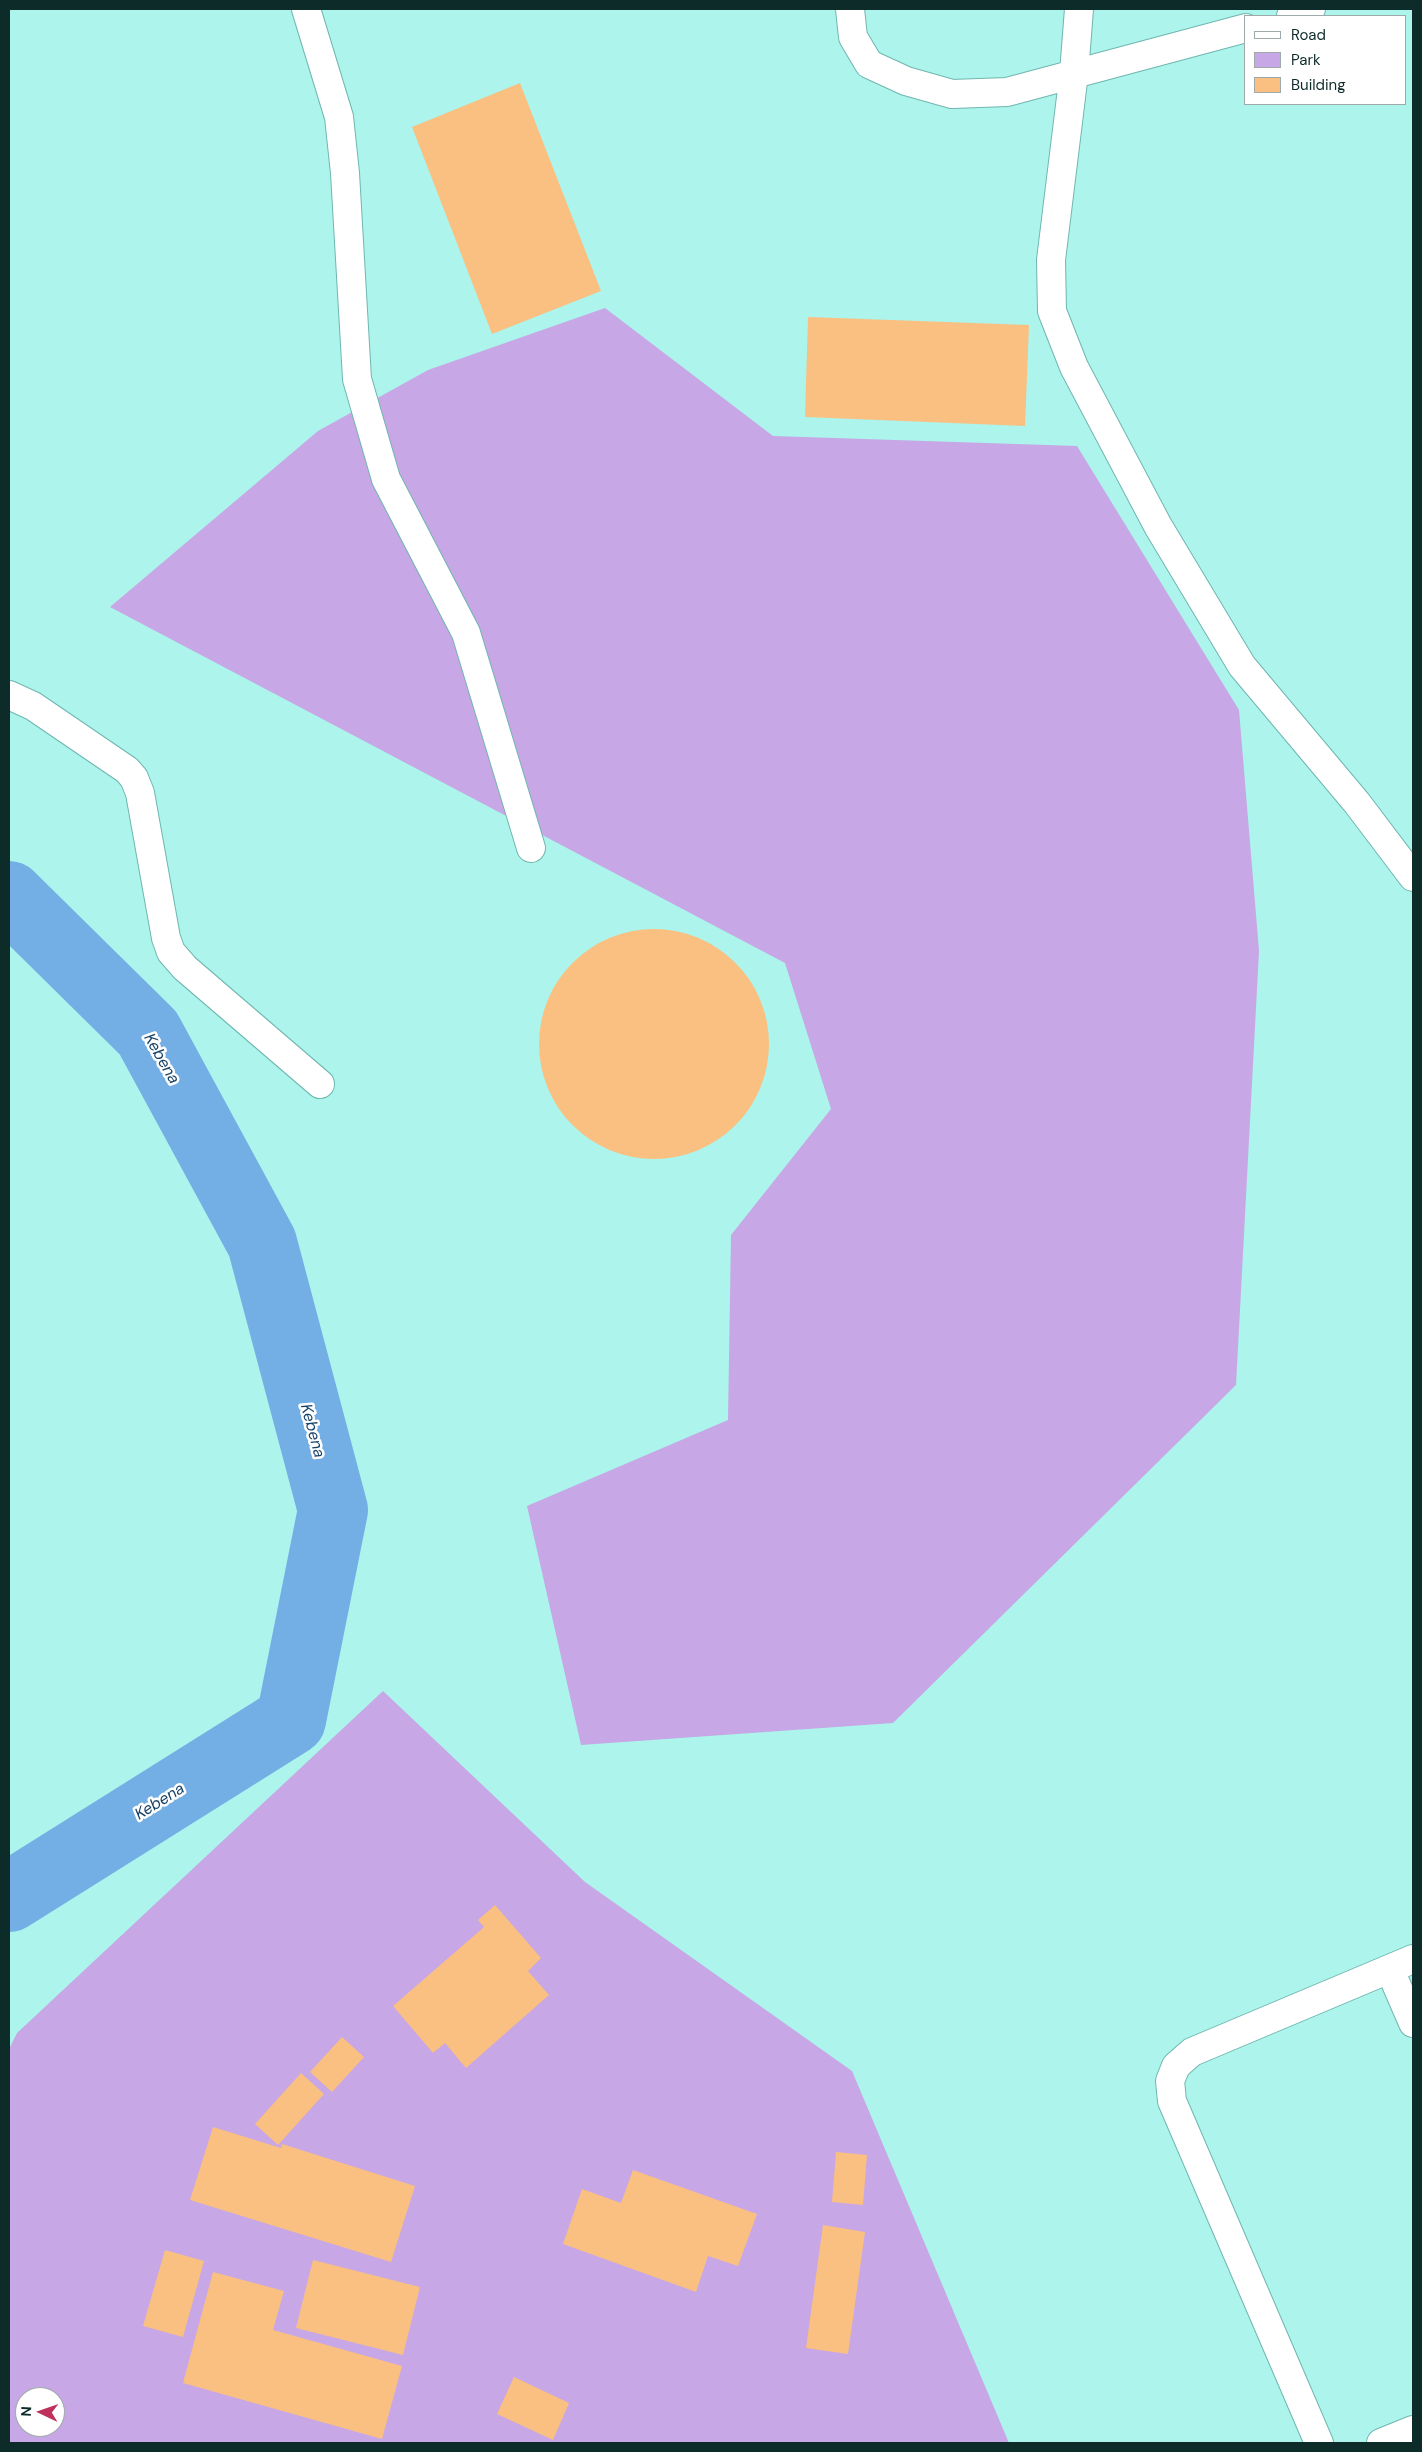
<!DOCTYPE html>
<style>
body{margin:0}
#map{position:relative;width:1422px;height:2452px;overflow:hidden;background:#acf4ec;font-family:"DM Sans",sans-serif}
canvas{display:block}
.frame{position:absolute;inset:0;border:10px solid #0d2b29;pointer-events:none}
.legend{position:absolute;left:1244px;top:15px;width:162px;height:90px;box-sizing:border-box;background:#fff;border:1px solid #9eaaa9;margin:0;padding:6px 9px;list-style:none;font-size:15px;color:#0d2b29}
.legend li{display:flex;align-items:center;gap:10px;height:25px}
.legend b{width:25px;border:1px solid #9eaaa9}
.north{position:absolute;left:15px;top:2387px;width:50px;height:50px;box-sizing:border-box;background:#fff;border:1px solid #9eaaa9;border-radius:50%;rotate:273deg;font-size:14px;font-weight:700;line-height:20px;text-align:center;color:#0d2b29}
.north::after{content:'';display:block;margin:auto;width:18px;height:22px;background:#bf315b;clip-path:polygon(50% 0,100% 100%,50% 72%,0 100%)}
</style>
<div id="map">
<canvas width="1422" height="2452"></canvas>
<div class="frame"></div>
<ul class="legend">
<li><b style="height:6px;background:#fff"></b>Road</li>
<li><b style="height:14px;background:#c7a7e5"></b>Park</li>
<li><b style="height:14px;background:#f9c082"></b>Building</li>
</ul>
<div class="north">N</div>
</div>
<script>
const g = document.querySelector('canvas').getContext('2d');
g.lineJoin = 'round';
function fillPath(path, color) { g.fillStyle = color; g.fill(path, 'evenodd'); }
const shape = rows => new Path2D(rows.map(r => 'M' + r).join(''));
function strokePath(path, color, width, dash) { g.strokeStyle = color; g.lineWidth = width; g.lineCap = dash ? 'butt' : 'round'; g.setLineDash(dash || []); g.stroke(path); }
function label(font, color, halo, rows, align = 'center') {
  g.font = font + ' "DM Sans",sans-serif'; g.lineWidth = 5; g.setLineDash([]); g.textBaseline = 'middle'; g.strokeStyle = halo; g.fillStyle = color; for (const [text, x, y, turn = 0] of rows) {
    g.save(); g.translate(x, y); g.rotate((+turn || 0) * Math.PI / 180); g.textAlign = isNaN(turn) ? turn : align; if (halo) g.strokeText(text, 0, 0); g.fillText(text, 0, 0); g.restore();
  }
}
fillPath(shape([
 [605,308,773,436,1077,446,1239,710,1259,951,1236,1385,893,1723,581,1745,527,1506,728,1420,731,1235,831,1109,785,963,110,607,318,431,428,370],
 [383,1691,585,1882,852,2071,1009,2443,9,2443,9,2049,17,2033],
 [25,2397,55,2397,55,2427,25,2427]
]), '#c7a7e5');
strokePath(shape([
 [9,896,148,1033,262,1243,333,1510,291,1720,9,1897]
]), '#73aee5', 70);
fillPath(shape([
 [520,83,601,291,492,334,412,127],
 [808,317,1029,325,1025,426,805,417],
 '539 1044a115 115 0 1 1 230 0a115 115 0 1 1-230 0Z',
 [495,1905,541,1958,528,1971,549,1995,466,2068,445,2043,433,2053,393,2006,484,1927,478,1920],
 [342,2037,364,2057,332,2092,310,2072],
 [301,2073,324,2094,278,2145,255,2124],
 [213,2127,281,2148,282,2144,415,2186,391,2262,190,2200],
 [836,2152,867,2155,863,2205,832,2202],
 [633,2170,757,2214,738,2266,708,2256,696,2292,563,2244,582,2189,621,2203],
 [823,2225,865,2232,848,2354,806,2348],
 [165,2250,204,2261,183,2337,143,2326],
 [313,2260,420,2287,403,2355,296,2328],
 [213,2272,284,2291,273,2330,402,2366,382,2439,183,2383],
 [514,2377,569,2403,553,2440,497,2414]
]), '#f9c082');
const street = shape([
 [306,9,339,117,345,173,357,379,386,479,466,633,531,848],
 [850,9,853,37,869,64,906,81,952,94,1007,92,1246,28],
 [1079,9,1074,73,1051,260,1052,311,1074,367,1158,526,1242,666,1357,803,1413,877],
 [1291,16,1311,9],
 [9,695,33,706,127,770,134,778,140,793,166,938,171,952,185,968,320,1084],
 [1390,1970,1413,2023],
 [1319,2443,1172,2101,1170,2081,1176,2066,1192,2052,1413,1959],
 [1381,2443,1413,2430]
]);
strokePath(street, '#70b6b0', 30);
strokePath(street, '#fff', 28);
label('italic 16px', '#184368', '#fff', [
 ["Kebena",161,1059,60],
 ["Kebena",312,1431,75],
 ["Kebena",160,1802,-32]
]);
</script>
